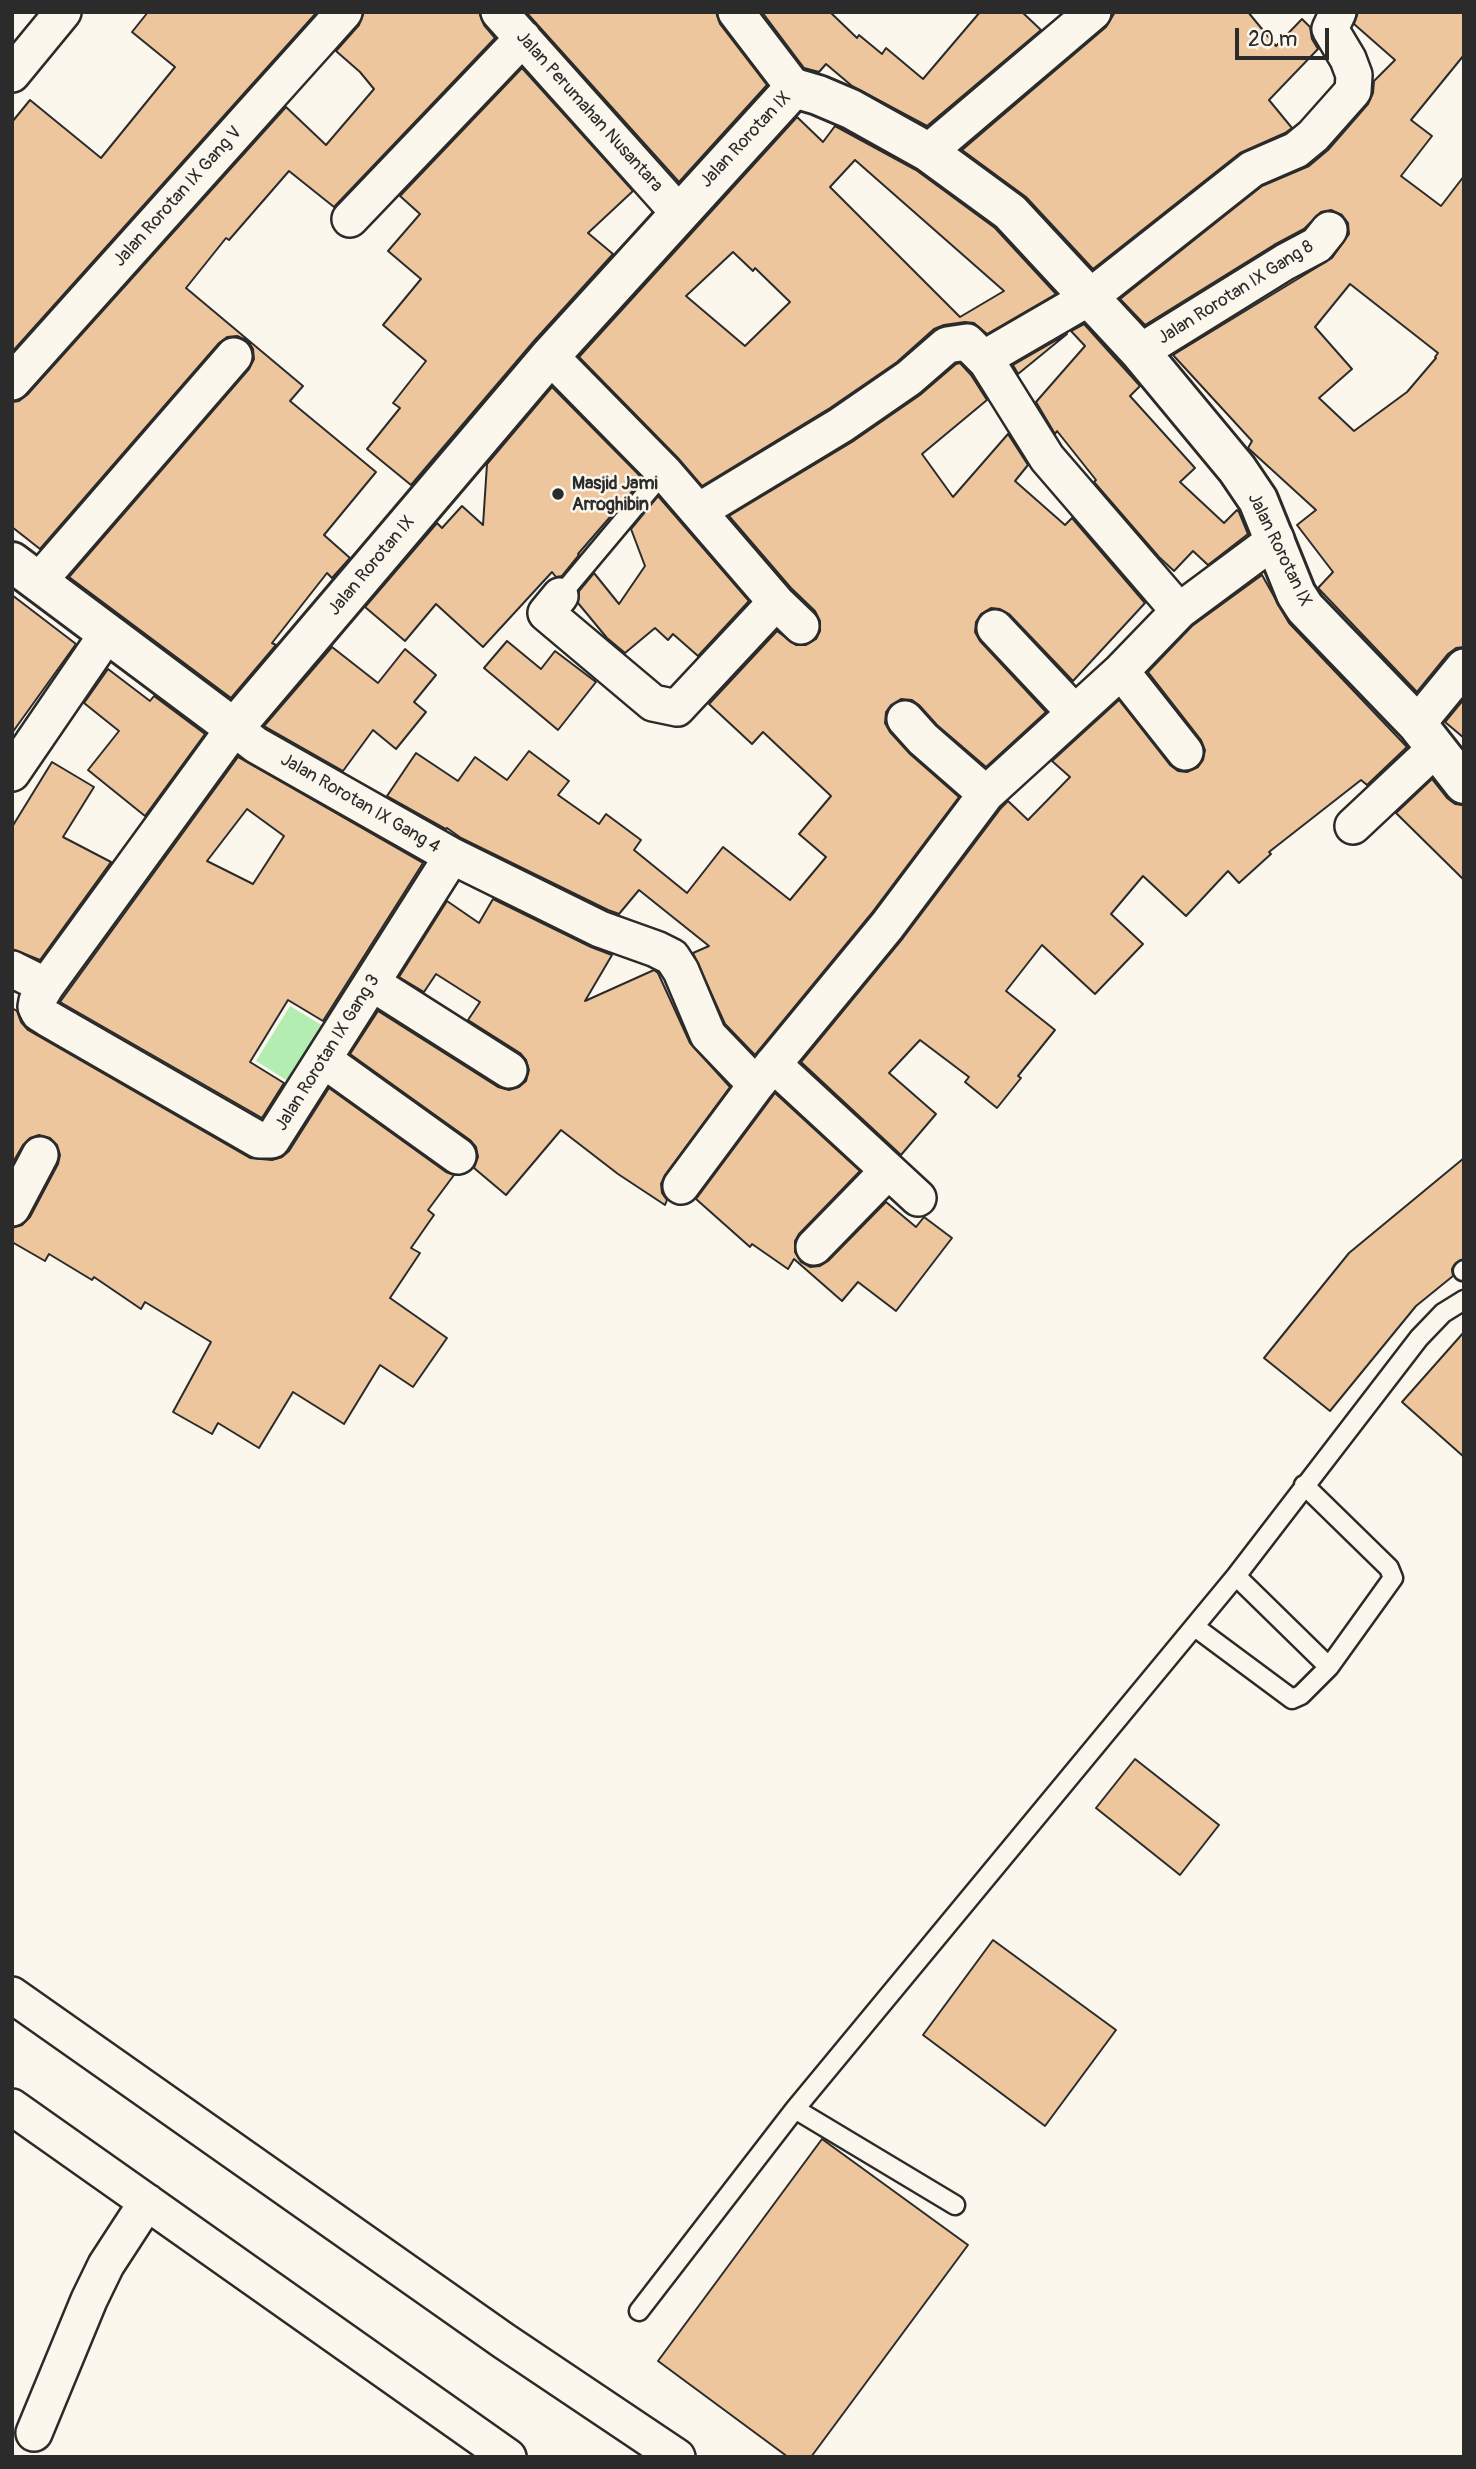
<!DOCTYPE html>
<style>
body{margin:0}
#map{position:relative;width:1476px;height:2469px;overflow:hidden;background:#fbf7ec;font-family:Pangolin,sans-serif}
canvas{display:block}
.frame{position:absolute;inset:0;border:14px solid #2b2b2b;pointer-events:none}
.scale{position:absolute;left:1235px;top:28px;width:94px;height:32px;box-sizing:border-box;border:4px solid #2b2b2b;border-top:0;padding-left:9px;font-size:21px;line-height:24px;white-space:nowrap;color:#2b2b2b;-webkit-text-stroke:5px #fbf7ec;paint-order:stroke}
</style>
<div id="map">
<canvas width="1476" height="2469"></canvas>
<div class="frame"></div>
<div class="scale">20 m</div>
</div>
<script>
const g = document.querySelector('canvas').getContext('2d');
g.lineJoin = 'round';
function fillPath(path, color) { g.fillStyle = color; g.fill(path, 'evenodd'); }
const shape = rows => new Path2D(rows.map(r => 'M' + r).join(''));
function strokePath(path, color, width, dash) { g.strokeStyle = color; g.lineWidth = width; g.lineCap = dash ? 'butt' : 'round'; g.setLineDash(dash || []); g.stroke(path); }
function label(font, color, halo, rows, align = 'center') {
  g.font = font + ' Pangolin,sans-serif'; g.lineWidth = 5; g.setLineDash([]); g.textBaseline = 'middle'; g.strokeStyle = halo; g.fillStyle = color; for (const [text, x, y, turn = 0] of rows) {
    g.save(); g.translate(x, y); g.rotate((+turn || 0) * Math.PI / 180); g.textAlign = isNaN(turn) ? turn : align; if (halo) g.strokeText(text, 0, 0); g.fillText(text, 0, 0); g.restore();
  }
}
fillPath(shape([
 [290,1006,333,1032,299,1088,256,1061]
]), '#b3edb1');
const building = shape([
 [148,12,317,12,12,352,12,122,30,100,101,158,175,67,132,32,148,12],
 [364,12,479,12,484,25,495,38,334,207,289,171,229,240,226,238,186,288,303,386,290,401,376,472,324,535,350,558,332,578,327,573,272,643,276,645,231,698,69,577,249,369,254,359,253,349,248,341,237,336,227,337,219,343,40,549,12,527,12,402,19,401,27,395,286,107,326,145,374,89,360,72,336,51,359,25,364,12],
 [526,12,716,12,720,24,767,85,679,182,526,12],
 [762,12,830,12,857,38,859,35,882,54,886,48,923,79,980,12,1022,12,1041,30,927,126,852,86,826,64,819,72,804,68,762,12],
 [1115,12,1248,12,1276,46,1302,19,1310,27,1312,39,1318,49,1269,100,1292,128,1285,133,1240,153,1093,269,1026,197,962,150,1106,27,1115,12],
 [1358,12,1464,12,1464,55,1411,120,1432,136,1401,176,1441,206,1464,176,1464,647,1456,648,1448,654,1417,692,1318,588,1333,572,1297,525,1316,510,1248,448,1252,441,1173,355,1332,258,1349,234,1348,223,1342,215,1331,210,1321,212,1304,229,1274,245,1145,325,1120,299,1262,186,1309,166,1328,150,1368,104,1373,93,1374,81,1395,60,1354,24,1358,12],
 [1350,284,1438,353,1435,357,1436,358,1407,392,1354,431,1319,398,1352,369,1315,327,1350,284],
 [522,68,633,191,588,233,613,254,534,341,411,485,367,449,400,408,393,403,426,361,383,325,421,279,388,251,420,214,400,196,522,68],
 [797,117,823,142,835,126,916,170,995,228,1056,294,987,334,974,323,965,322,944,325,934,329,897,362,830,408,702,486,678,458,579,357,797,117],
 [855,160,1004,291,960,317,830,187,855,160],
 [733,252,753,271,755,268,790,302,745,346,686,296,733,252],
 [1084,324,1140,386,1130,396,1195,468,1180,482,1224,523,1237,510,1239,512,1248,534,1208,565,1193,551,1174,571,1159,557,1094,482,1096,480,1057,431,1055,434,1036,402,1085,346,1071,331,1084,324],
 [1067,334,1018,374,1013,365,1067,334],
 [960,363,971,375,987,400,922,454,953,497,1008,434,1028,465,1015,481,1065,525,1072,518,1145,603,1073,681,1009,614,1000,609,991,608,981,614,976,622,975,632,980,641,1046,712,986,767,937,725,919,705,912,700,901,699,891,705,886,712,885,723,890,732,910,754,959,797,871,914,755,1055,725,1024,693,953,709,946,639,890,619,914,608,910,461,838,447,828,446,829,387,796,416,753,458,781,475,757,507,780,529,751,569,781,558,795,599,824,606,814,641,840,634,850,687,893,723,847,790,900,826,857,799,834,831,796,763,732,752,744,709,704,777,631,796,645,806,645,816,639,820,631,820,621,815,611,791,588,729,516,852,442,920,395,956,364,960,363],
 [552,387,643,479,578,554,579,555,562,576,556,577,552,572,483,647,436,604,405,641,365,607,437,523,442,528,462,506,483,525,487,464,552,387],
 [658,496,749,601,698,656,673,634,668,640,655,628,625,653,607,638,578,603,579,591,594,573,619,604,645,566,631,529,658,496],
 [1262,575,1289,623,1407,747,1367,785,1361,780,1269,852,1271,854,1239,883,1228,871,1186,916,1143,876,1111,914,1143,944,1095,994,1042,945,1006,991,1055,1030,1018,1076,1021,1078,997,1108,965,1082,969,1077,920,1040,889,1073,936,1114,901,1155,801,1062,903,938,1001,808,1008,801,1028,820,1070,777,1052,761,1119,700,1170,765,1178,771,1187,772,1198,767,1203,760,1205,750,1201,740,1148,672,1192,626,1262,575],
 [12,595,76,644,12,733,12,595],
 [507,641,541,669,555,651,596,682,558,730,484,668,507,641],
 [332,647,378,683,405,649,436,675,414,702,426,712,396,749,373,730,343,771,264,726,332,647],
 [108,669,150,701,154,696,205,734,145,816,88,770,119,731,84,703,108,669],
 [1464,699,1464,738,1445,722,1464,699],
 [238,757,423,863,323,1021,288,1000,250,1062,284,1083,262,1118,60,1002,238,757],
 [247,809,284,836,253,884,207,861,247,809],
 [52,762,94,787,63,837,111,862,40,960,12,949,12,827,52,762],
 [1432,779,1447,798,1455,804,1464,805,1464,880,1396,813,1432,779],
 [493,899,591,947,612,955,585,1001,654,970,658,973,690,1043,730,1087,665,1175,661,1184,662,1193,667,1200,665,1205,618,1174,561,1130,506,1195,474,1168,478,1157,476,1147,470,1140,350,1054,378,1011,498,1087,509,1090,519,1087,526,1081,529,1070,526,1060,520,1053,468,1020,480,1002,436,974,424,992,399,977,447,901,479,923,493,899],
 [12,1008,17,1011,21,1022,28,1030,250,1158,272,1160,282,1157,289,1151,329,1088,446,1172,454,1175,428,1210,434,1215,411,1248,420,1253,390,1298,447,1338,413,1387,380,1365,344,1424,293,1392,259,1448,218,1423,212,1434,173,1412,211,1342,145,1302,141,1309,94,1277,92,1280,49,1254,45,1261,12,1242,12,1228,22,1225,30,1217,58,1164,60,1155,57,1145,50,1138,39,1135,30,1138,23,1145,12,1164,12,1008],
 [775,1093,860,1171,799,1234,795,1241,795,1252,801,1262,810,1267,820,1266,828,1261,886,1202,916,1227,924,1217,952,1238,896,1311,858,1282,842,1301,794,1259,788,1269,752,1244,750,1247,696,1199,775,1093],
 [1464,1158,1464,1259,1455,1264,1452,1269,1453,1276,1416,1306,1330,1411,1264,1358,1349,1253,1464,1158],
 [1464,1332,1464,1457,1402,1402,1464,1332],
 [1135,1759,1219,1825,1180,1875,1096,1808,1135,1759],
 [993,1940,1116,2030,1045,2126,923,2035,993,1940],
 [822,2139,968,2245,811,2457,788,2457,658,2361,822,2139]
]);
fillPath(building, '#edc69d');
strokePath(building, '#2b2b2b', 2);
const lane = shape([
 [560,596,664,472],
 [1463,1271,1464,1270],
 [1236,1576,1329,1667],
 [1195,1627,1292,1699,1301,1695,1329,1667,1393,1578,1389,1568,1304,1485],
 [795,2109,955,2205],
 [639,2311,795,2109,1236,1576,1419,1338,1443,1313,1464,1300]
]);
const street = shape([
 [499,12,679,213],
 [736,12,794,88],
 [12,74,63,12],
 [928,152,1093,12],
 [350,219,523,38],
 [1140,352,1285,262,1317,245,1329,230],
 [550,356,664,472,776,602,801,626],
 [987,362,1047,458,1179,611],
 [12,382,344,12],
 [699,511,841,425,909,378,947,345,967,342,987,362,997,351,1090,297,1252,169,1296,150,1313,136,1353,91,1354,75,1348,59,1330,29,1338,12],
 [38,582,234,356],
 [560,596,546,613,653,703,677,708,776,602],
 [995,628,1074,712],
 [1121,671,1185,752],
 [905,719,923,739,986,794],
 [1417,724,1464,667],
 [12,773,107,634],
 [1353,826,1435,749],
 [12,969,46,986,234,728,256,745,452,856,600,929,656,949,672,957,681,971,708,1035,756,1085],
 [372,983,509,1070],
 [46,986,37,1001,36,1007,39,1013,47,1018,259,1140,272,1140,452,856],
 [324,1060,458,1156],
 [773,1064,918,1198],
 [681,1186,756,1085,887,926,986,794,1121,671,1179,611,1276,539],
 [12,1208,40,1155],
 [814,1247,887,1172],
 [12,1995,504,2341,677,2457],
 [12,2107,508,2457],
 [34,2433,89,2300,106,2265,147,2202]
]);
const secondary = shape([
 [12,562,234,728,550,356,794,88,818,95,851,109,928,152,1010,212,1140,352,1237,469,1258,500,1296,594,1305,608,1417,724,1464,784]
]);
strokePath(lane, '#2b2b2b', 23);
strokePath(street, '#2b2b2b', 40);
strokePath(secondary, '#2b2b2b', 44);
strokePath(lane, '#fbf7ec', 18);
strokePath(street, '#fbf7ec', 35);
strokePath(secondary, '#fbf7ec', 38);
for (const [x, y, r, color] of [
 [558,494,7,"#2b2b2b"]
]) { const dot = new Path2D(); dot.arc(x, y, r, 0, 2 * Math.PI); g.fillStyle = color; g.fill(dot); strokePath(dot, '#fbf7ec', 2.5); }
label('18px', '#2b2b2b', '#fbf7ec', [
 ["Jalan Perumahan Nusantara",589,112,48],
 ["Jalan Rorotan IX",746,140,-47],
 ["Jalan Rorotan IX Gang V",178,197,-48],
 ["Jalan Rorotan IX Gang 8",1236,293,-32],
 ["Jalan Rorotan IX",1279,550,64],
 ["Jalan Rorotan IX",372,566,-50],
 ["Jalan Rorotan IX Gang 4",360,804,30],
 ["Jalan Rorotan IX Gang 3",328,1053,-58]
]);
label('bold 18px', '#2b2b2b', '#fbf7ec', [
 ["Masjid Jami",572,484],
 ["Arroghibin",572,505]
], 'left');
</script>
